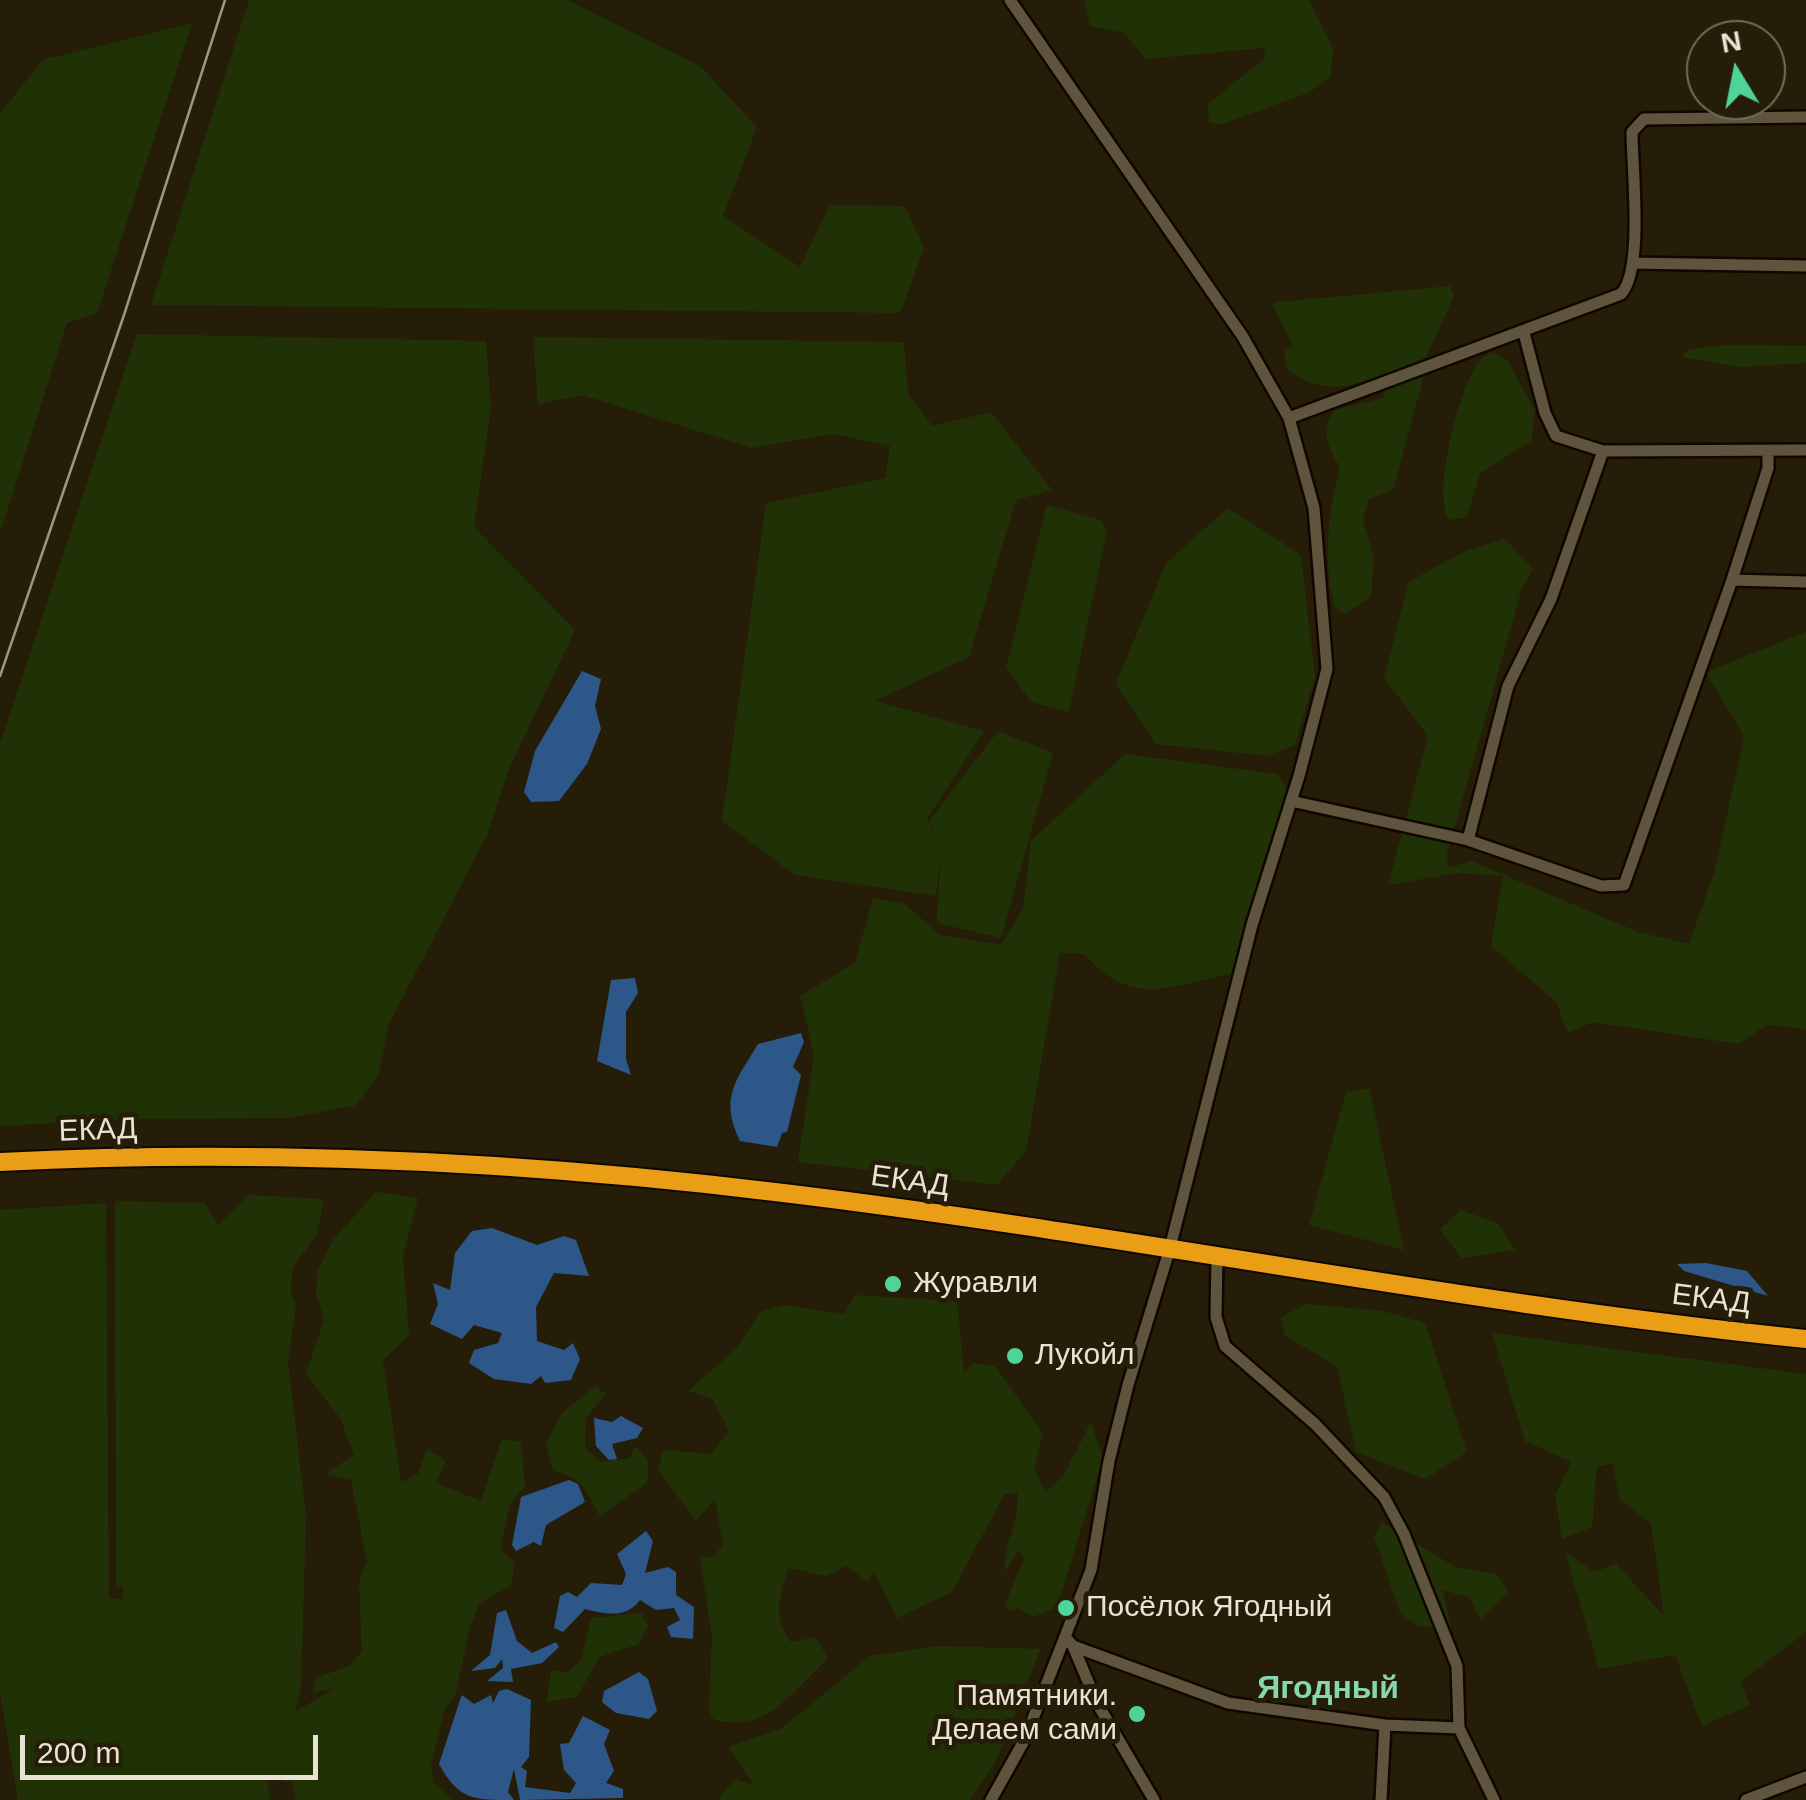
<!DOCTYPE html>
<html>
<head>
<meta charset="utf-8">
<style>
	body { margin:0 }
	#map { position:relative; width:1806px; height:1800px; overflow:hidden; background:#261d08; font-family:Helvetica,sans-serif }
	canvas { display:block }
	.north { position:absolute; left:1686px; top:20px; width:100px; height:100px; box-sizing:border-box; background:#261d08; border:2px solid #746c5a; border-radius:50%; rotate:350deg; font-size:28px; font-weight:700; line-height:40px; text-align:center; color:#e9e3d6 }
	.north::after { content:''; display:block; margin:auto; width:35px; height:45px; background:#4fd399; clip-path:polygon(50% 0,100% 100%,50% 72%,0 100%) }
	.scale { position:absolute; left:20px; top:1735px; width:298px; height:45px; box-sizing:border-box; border:5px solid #e9e3d6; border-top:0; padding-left:12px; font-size:30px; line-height:35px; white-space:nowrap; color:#e9e3d6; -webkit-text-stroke:8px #261d08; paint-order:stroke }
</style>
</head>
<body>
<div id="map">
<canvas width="1806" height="1800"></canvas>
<div class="north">N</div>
<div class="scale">200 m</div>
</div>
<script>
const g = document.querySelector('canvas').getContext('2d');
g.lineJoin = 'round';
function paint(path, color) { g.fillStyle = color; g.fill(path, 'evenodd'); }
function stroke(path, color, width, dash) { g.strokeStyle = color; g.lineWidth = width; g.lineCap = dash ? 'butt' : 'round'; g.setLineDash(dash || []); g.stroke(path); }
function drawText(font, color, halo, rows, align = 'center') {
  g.font = font + ' Helvetica,sans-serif'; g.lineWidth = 10; g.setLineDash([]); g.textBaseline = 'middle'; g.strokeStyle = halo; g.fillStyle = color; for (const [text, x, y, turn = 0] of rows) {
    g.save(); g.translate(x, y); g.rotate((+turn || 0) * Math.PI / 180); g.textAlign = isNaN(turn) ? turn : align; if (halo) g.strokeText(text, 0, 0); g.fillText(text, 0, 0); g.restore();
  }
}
const green = new Path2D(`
	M249 0H567L700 66 757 127 723 216 800 267 830 205 905 206 924 248 900 313 151 305Z
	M1084 0H1309L1333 48 1331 76 1310 92 1223 124 1209 123 1208 104 1264 59 1265 48 1146 59 1124 33 1090 26Z
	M192 23 97 313 67 323 0 533V114L42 60Z
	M1450 286 1454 296 1425 359C1375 376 1333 406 1287 369L1284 350 1293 346 1272 305 1279 302Z
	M137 334 486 341 491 408 474 527 575 630 508 771 488 833 389 1024 378 1076 356 1105 289 1118 128 1119 0 1126V743Z
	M533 337 904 342 908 393 932 426 991 412 1052 490 1016 500 969 657 875 701 984 731 927 819 938 845 929 821 998 731 1053 753 1001 938 937 923 940 862 936 896 795 875 722 821 766 503 885 478 890 446 833 434 752 448 582 395 538 404Z
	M1726 345 1806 346V363L1739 367 1682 357 1689 349Z
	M1493 352 1508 361 1535 411 1531 441 1480 473 1467 517 1450 520C1430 499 1460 383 1480 360 1483 356 1489 355 1493 352Z
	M1424 376 1393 490 1369 499 1363 520 1374 558 1371 597 1344 614 1334 606C1323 558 1328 515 1340 467 1327 446 1321 433 1334 410L1383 398 1386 386Z
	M1047 505 1101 520 1107 530 1069 712 1031 702 1006 667Z
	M1228 508 1301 555 1315 677 1295 745 1267 756 1156 744 1116 684 1166 563Z
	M1505 539 1533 569 1522 588 1446 858 1449 868 1471 861 1638 932 1689 944 1715 870 1744 737 1706 672 1806 632V1029L1767 1025 1738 1044 1593 1022 1568 1033 1556 1002 1491 946 1503 876 1458 873 1388 885 1428 736 1384 678 1409 582 1465 551Z
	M1125 754 1278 774 1287 789 1231 974C1166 987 1133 1008 1084 954L1060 953 1026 1151 997 1185 798 1162 814 1055 800 996 855 963 873 898 905 904 940 935 1001 945 1023 909 1031 841Z
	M1369 1088 1404 1250 1309 1225 1346 1092Z
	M376 1192 418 1198 403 1257 409 1335 383 1360 401 1482 418 1474 427 1449 446 1461 436 1483 481 1501 502 1439 521 1442 525 1486 510 1505 500 1549 515 1562 511 1585 480 1603 470 1626 456 1693 444 1711 431 1766 434 1783 454 1800H296L292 1781 284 1782 281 1775 267 1781 271 1800H18L0 1693V1210L106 1203 109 1598 123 1599V1587H116L115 1201 205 1203 218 1225 249 1195 324 1199 317 1234 292 1269 291 1294 296 1305 288 1362 306 1515 301 1688 295 1712 333 1689 313 1692 316 1678 349 1666 362 1651 359 1581 367 1562 351 1480 325 1474 354 1455 340 1418 306 1374 324 1319 316 1294 318 1270 333 1240Z
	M1460 1210 1498 1223 1515 1250 1461 1258 1440 1229Z
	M854 1295 957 1301 964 1372 973 1363 995 1366 1043 1433 1034 1470 1046 1492 1064 1475 1091 1422 1103 1458 1057 1607 1033 1617 1018 1608 1009 1611 1005 1604 1024 1558 1018 1550 1005 1572C1003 1543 1021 1521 1017 1492L1004 1495 952 1592 897 1618 874 1572 867 1581 846 1566 827 1576 788 1568C780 1596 772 1617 791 1642L816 1637 828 1659C791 1692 768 1733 714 1720L709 1711 712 1637 700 1557H713L723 1545 715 1499 696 1521 658 1470 663 1450 711 1454 729 1431 712 1398 688 1391 737 1348 760 1312 783 1305 845 1314Z
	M1307 1304 1383 1311 1425 1323 1467 1452 1425 1479 1356 1452 1337 1366 1285 1336 1281 1317Z
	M1492 1333 1806 1374V1632L1740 1682 1750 1705 1702 1726 1675 1655 1599 1669 1565 1552 1594 1572 1616 1564 1664 1616 1651 1524 1619 1498 1613 1463 1597 1467 1592 1527 1562 1539 1555 1496 1571 1462 1525 1441Z
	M595 1386 606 1394 586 1418 585 1448 601 1462 630 1458 635 1446 649 1463 647 1483 600 1516C586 1492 584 1477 553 1471L546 1443 561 1414Z
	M1382 1522 1455 1567 1497 1574 1508 1591 1480 1619 1469 1597 1442 1590 1452 1628 1418 1626 1400 1613 1374 1536Z
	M641 1613 648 1626 639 1644 599 1657 577 1697 547 1702 551 1670 567 1673 581 1660 591 1618Z
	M938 1646 1041 1649 995 1763 970 1800H718L735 1779 755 1786 728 1747 782 1728 870 1656Z`);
const water = new Path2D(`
	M582 671 601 679 595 706 601 729 587 764 559 801 531 802 524 792 535 751Z
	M635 978 638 993 626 1012V1059L631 1075 597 1061 611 980Z
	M801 1033 804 1042 793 1067 801 1075 787 1132 782 1133 777 1147 740 1141C719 1097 736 1081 758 1044Z
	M492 1228 537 1245 564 1236 576 1240 589 1276 554 1273 536 1307 537 1341 564 1350 573 1343 580 1359 571 1380 545 1383 541 1376 531 1384 494 1379 469 1363 474 1350 498 1343 502 1333 474 1325 462 1339 430 1324 438 1304 433 1283 450 1290 455 1253 472 1231Z
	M1706 1263 1747 1271 1768 1296 1684 1271 1677 1264Z
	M621 1416 643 1428 637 1438 612 1444 617 1459 609 1460 596 1446 594 1418 612 1422Z
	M569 1480 578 1484 585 1502 546 1525 541 1546 534 1542 516 1551 512 1545 521 1497Z
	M646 1531 653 1541 645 1573 668 1567 676 1572V1595L694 1607 693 1639 671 1637 667 1627 680 1620 674 1608 656 1610 640 1600C626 1619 606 1614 585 1609L563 1632 554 1628 560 1596 568 1592 577 1597 591 1583 622 1585 626 1574 617 1554Z
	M506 1610 517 1641 532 1653 556 1642 559 1647 542 1663 511 1669 513 1682 487 1681 503 1668 502 1659 495 1668 471 1671 490 1655 497 1613Z
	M639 1672 648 1679 657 1711 649 1719 616 1713 602 1702 604 1691Z
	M507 1689 531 1700 529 1757 521 1767 527 1771 525 1787 570 1793 576 1783 564 1770 560 1744 569 1743 583 1716 610 1730 604 1744 614 1771 606 1783 623 1789V1798L520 1800 514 1769 508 1792 514 1800C472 1800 459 1800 439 1764L460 1700 462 1695 474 1704 491 1695 493 1703 499 1691Z`);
const minor = new Path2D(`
	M1633 263 1806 266
	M1524 333 1545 413 1556 436 1603 451 1806 450
	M1289 418 1621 294C1644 270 1632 168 1632 132L1644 119 1806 117
	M1768 450V468L1732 580 1806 582
	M1291 801 1468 840 1601 886 1624 885 1732 580
	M1468 840 1508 686 1551 599 1603 451
	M1217 1256 1216 1317 1225 1346 1315 1424 1384 1497 1404 1534 1457 1666 1459 1728 1494 1800
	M1067 1639 1073 1646 1228 1703 1385 1725 1459 1728
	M1073 1646 1097 1703 1154 1800
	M991 1800 1025 1739 1091 1570 1109 1461 1128 1385 1170 1248 1252 925 1299 776 1327 669 1314 508 1289 418 1243 337 1010 0
	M1381 1800 1385 1725
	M1746 1800 1806 1777`);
const highway = new Path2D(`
	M0 1162C258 1149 518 1161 775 1192 1120 1233 1461 1304 1806 1339`);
const rail = new Path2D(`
	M0 676 124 315 225 0`);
const markers = [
	[893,1284,10,"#4fd399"],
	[1015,1356,10,"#4fd399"],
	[1066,1608,10,"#4fd399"],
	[1137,1714,10,"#4fd399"]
];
const streetNames = [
	["ЕКАД",98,1131,-2],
	["ЕКАД",910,1182,8],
	["ЕКАД",1711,1300,7]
];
const poiNames = [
	["Журавли",913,1284],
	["Лукойл",1035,1356],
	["Посёлок Ягодный",1086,1608],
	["Памятники.",1117,1697,"right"],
	["Делаем сами",1117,1731,"right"]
];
const neighbourhoodNames = [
	["Ягодный",1328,1689]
];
paint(green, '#213106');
paint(water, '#2d5788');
stroke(minor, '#0f0700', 16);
stroke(highway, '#0f0700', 22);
stroke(minor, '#5f553e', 11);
stroke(highway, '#e99e15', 18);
stroke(rail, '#9d9686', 2.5);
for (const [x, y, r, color] of markers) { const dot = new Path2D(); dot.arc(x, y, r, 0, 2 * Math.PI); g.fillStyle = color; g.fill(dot); stroke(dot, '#261d08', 4); }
drawText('30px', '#e9e3d6', '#261d08', streetNames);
drawText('30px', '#e9e3d6', '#261d08', poiNames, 'left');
drawText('bold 32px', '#86d7ae', '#261d08', neighbourhoodNames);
</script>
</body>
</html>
